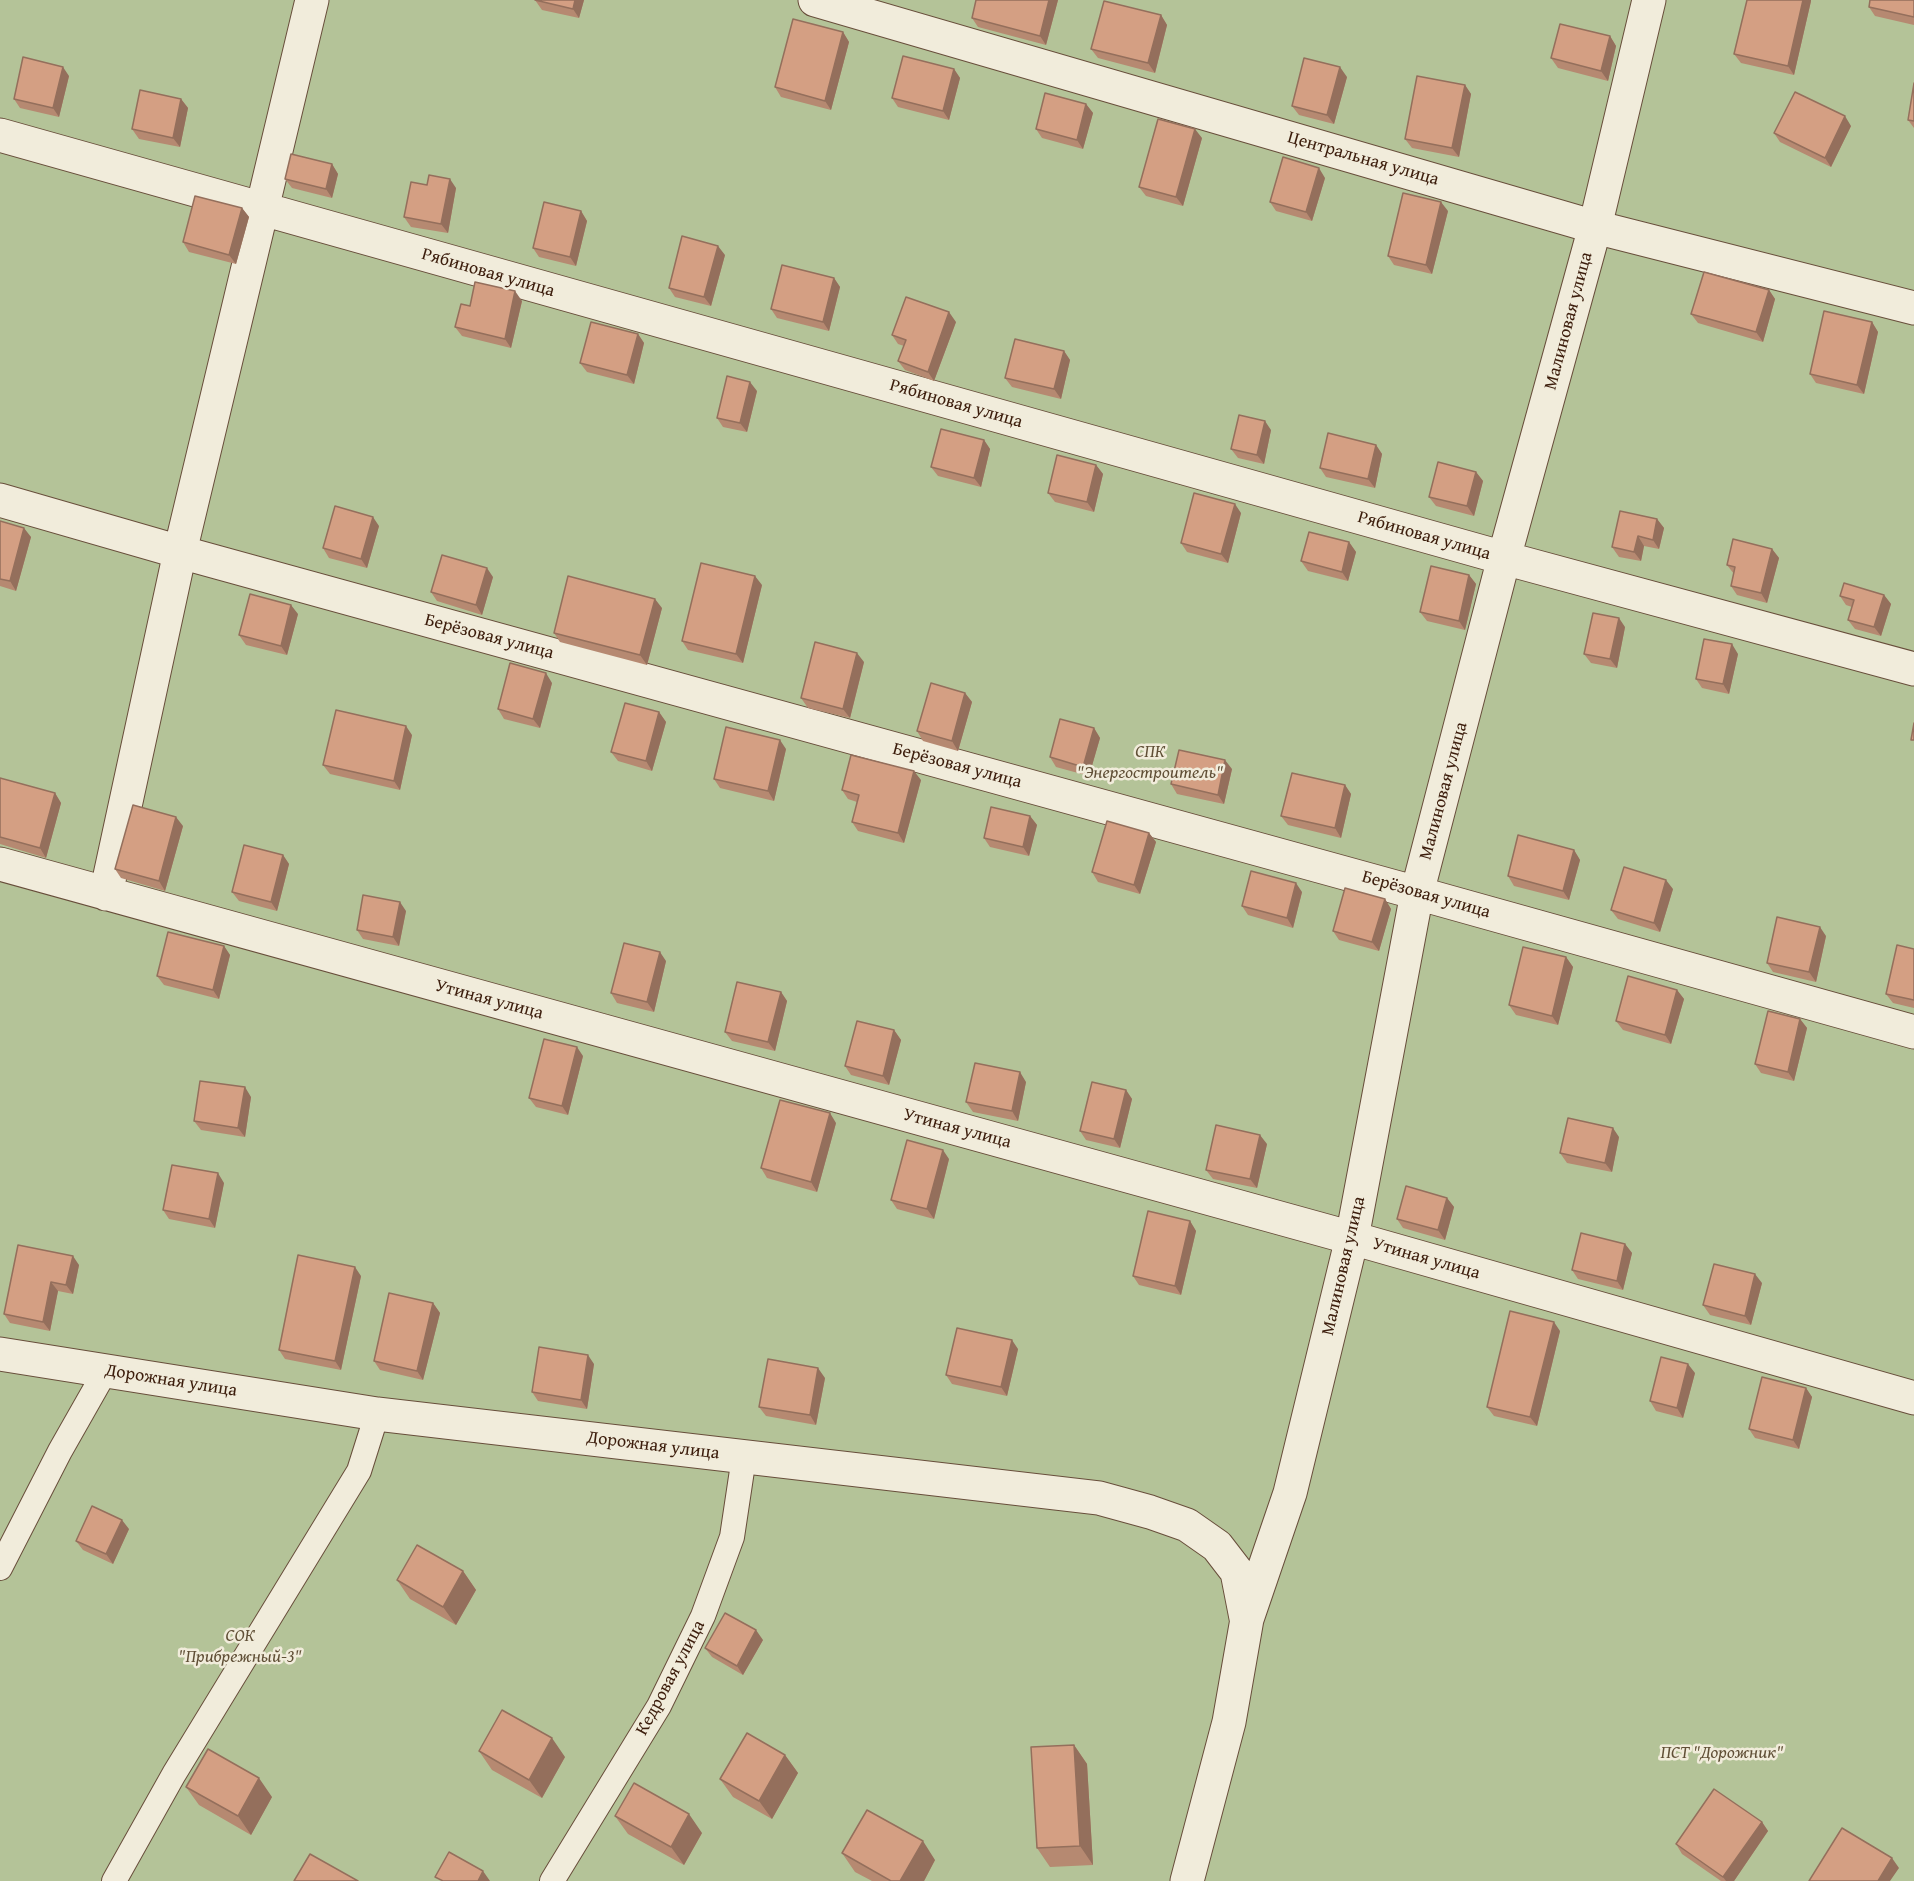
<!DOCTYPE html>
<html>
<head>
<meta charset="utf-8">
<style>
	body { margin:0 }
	canvas { display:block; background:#eae1c7 }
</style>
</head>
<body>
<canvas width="1914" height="1881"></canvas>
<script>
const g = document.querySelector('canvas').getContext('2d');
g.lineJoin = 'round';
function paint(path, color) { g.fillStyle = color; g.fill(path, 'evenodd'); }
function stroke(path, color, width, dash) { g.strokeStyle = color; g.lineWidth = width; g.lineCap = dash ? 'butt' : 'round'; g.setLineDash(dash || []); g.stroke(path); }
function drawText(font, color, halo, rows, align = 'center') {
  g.font = font + ' "Gentium Book Plus",serif'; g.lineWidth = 5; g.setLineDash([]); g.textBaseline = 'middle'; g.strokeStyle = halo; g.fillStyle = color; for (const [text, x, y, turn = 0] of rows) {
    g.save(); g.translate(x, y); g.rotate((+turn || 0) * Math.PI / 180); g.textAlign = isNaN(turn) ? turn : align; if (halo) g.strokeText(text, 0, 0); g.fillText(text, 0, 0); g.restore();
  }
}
const green = new Path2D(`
	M0 0H1914V1881H0Z`);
const lane = new Path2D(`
	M0 1568 60 1451 106 1370
	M114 1881 174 1774 359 1471 377 1414
	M552 1881 659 1706 703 1616 732 1537 744 1457`);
const street = new Path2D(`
	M815 0 1595 227 1914 308
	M0 135 1504 558 1914 669
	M0 500 180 552 1417 893 1914 1032
	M0 864 1352 1238 1914 1398
	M106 894 180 552 312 0
	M0 1354 377 1414 1099 1498 1150 1512 1187 1525 1217 1546 1237 1572 1246 1618
	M1187 1881 1229 1722 1247 1619 1290 1493 1352 1238 1417 893 1504 558 1595 227 1649 0`);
const wall = new Path2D(`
	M535 0H584L579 18 542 10Z
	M976 0H1058L1046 45 978 27 972 18Z
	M1914 0V25L1875 16 1869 7Z
	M1811 1 1794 75 1741 63 1734 54Z
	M1161 15 1167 25 1155 73 1098 58 1091 49Z
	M843 32 849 42 831 110 781 97 775 87Z
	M1610 36 1616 46 1608 81 1558 68 1551 58Z
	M954 69 960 78 949 120 898 107 892 98Z
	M69 76 59 117 20 108 14 99Z
	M1347 77 1334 124 1299 115 1292 106Z
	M1914 83V128L1908 120Z
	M1465 85 1471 94 1459 157 1412 148 1405 139Z
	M181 99 188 108 180 147 139 139 132 129Z
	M1086 104 1093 113 1083 149 1042 138 1036 129Z
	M1851 126 1831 167 1780 142 1774 133Z
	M1202 138 1183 206 1146 196 1139 187Z
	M332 164 338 174 332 198 292 188 285 179Z
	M1325 178 1312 221 1276 211 1270 202Z
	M427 185 456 188 448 233 411 227 404 217Z
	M242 208 249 217 236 264 189 252 183 242Z
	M581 211 587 221 576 266 539 257 533 248Z
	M1448 211 1432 274 1394 265 1388 256Z
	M725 255 711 306 675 297 669 288Z
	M834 278 840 287 829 331 777 318 771 309Z
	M1769 290 1775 299 1763 342 1698 323 1691 314Z
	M522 301 511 348 462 336 455 327 470 306Z
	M956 322 934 381 905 370 898 361 904 346 898 344 892 335Z
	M1872 322 1878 332 1864 394 1816 383 1810 374Z
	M638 334 644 343 634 384 587 372 580 363Z
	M1064 351 1070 360 1061 399 1012 387 1005 378Z
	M757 391 747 432 723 427 717 418Z
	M1271 430 1264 464 1238 458 1231 449Z
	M984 440 990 449 981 487 938 476 931 467Z
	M1376 445 1382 454 1375 488 1326 477 1320 468Z
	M1096 465 1103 474 1094 512 1055 502 1048 493Z
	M1476 472 1483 481 1474 516 1436 506 1429 497Z
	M1241 513 1228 563 1187 552 1181 543Z
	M1657 519 1664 528 1659 549 1644 546 1641 561 1619 557 1612 547Z
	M0 521 31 537 16 591 0 586Z
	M379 526 367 568 329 558 323 548Z
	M1349 542 1356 552 1348 581 1308 571 1301 561Z
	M1772 549 1779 558 1767 603 1737 595 1731 586 1734 574 1727 565Z
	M1469 575 1476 584 1465 630 1427 621 1420 612Z
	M493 577 482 615 437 601 431 592Z
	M762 585 743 663 688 650 682 641Z
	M1884 595 1891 604 1881 636 1855 629 1848 620 1852 607 1846 605 1840 596Z
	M662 608 647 665 560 642 554 633Z
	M298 614 287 655 246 645 239 635Z
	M1625 627 1617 668 1591 663 1584 654Z
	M1738 654 1729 694 1702 688 1696 679Z
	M864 662 850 718 808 708 801 698Z
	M552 683 540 728 504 719 498 709Z
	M965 693 972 702 958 751 923 741 917 731Z
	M659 712 666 722 652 771 618 761 611 752Z
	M1094 728 1100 738 1089 776 1056 767 1050 757Z
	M412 735 400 790 330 774 323 765Z
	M786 749 774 801 720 788 714 779Z
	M1232 769 1224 804 1177 794 1171 784Z
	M0 778 55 793 61 803 46 858 0 844Z
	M921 780 904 843 858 831 852 822 857 802 848 799 842 790Z
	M1345 785 1351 794 1341 838 1288 825 1281 816Z
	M1030 816 1037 825 1029 856 990 847 984 838Z
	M183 826 165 891 121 878 115 869Z
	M1149 833 1156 842 1140 894 1098 882 1092 872Z
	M1574 850 1580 860 1569 900 1514 886 1508 876Z
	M283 855 289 864 277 911 239 901 232 892Z
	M1673 889 1660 932 1618 919 1611 910Z
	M1302 892 1293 928 1248 915 1242 906Z
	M1385 899 1391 909 1379 951 1339 940 1333 931Z
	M406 911 399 946 363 939 357 930Z
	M1826 936 1816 982 1773 972 1767 963Z
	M224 946 230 955 219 999 164 985 157 976Z
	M1914 949V1008L1893 1003 1886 994Z
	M1566 957 1573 967 1558 1025 1516 1015 1509 1005Z
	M666 961 654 1012 617 1003 611 993Z
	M1677 990 1684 999 1671 1044 1623 1030 1616 1021Z
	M781 992 787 1001 775 1051 732 1041 725 1032Z
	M1800 1019 1807 1028 1794 1081 1761 1073 1755 1064Z
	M894 1030 901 1040 889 1085 851 1075 845 1066Z
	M583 1056 568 1115 536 1107 529 1098Z
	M1026 1082 1018 1121 973 1112 966 1102Z
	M1126 1090 1132 1099 1120 1148 1086 1140 1080 1131Z
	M251 1097 245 1137 201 1130 194 1121Z
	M836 1123 817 1192 767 1178 761 1168Z
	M1619 1137 1612 1172 1567 1163 1560 1153Z
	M1267 1144 1257 1188 1213 1179 1206 1170Z
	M949 1159 934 1219 897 1209 891 1200Z
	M224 1183 215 1228 169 1219 163 1210Z
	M1447 1198 1454 1207 1445 1240 1403 1228 1397 1219Z
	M1190 1221 1196 1231 1181 1295 1139 1285 1133 1276Z
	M1625 1244 1632 1253 1623 1290 1578 1279 1572 1270Z
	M18 1245 79 1265 73 1294 58 1291 50 1331 10 1323 4 1314Z
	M361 1276 341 1370 285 1359 279 1350Z
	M1762 1283 1751 1325 1710 1315 1703 1305Z
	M433 1303 440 1313 423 1380 380 1370 374 1361Z
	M1560 1331 1537 1426 1494 1416 1487 1407Z
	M1018 1349 1007 1396 952 1384 946 1375Z
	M594 1364 587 1409 538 1401 532 1392Z
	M1695 1373 1683 1418 1656 1411 1650 1401Z
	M825 1378 816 1425 766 1416 759 1407Z
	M1806 1388 1812 1397 1799 1449 1755 1438 1749 1429Z
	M129 1529 113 1564 83 1550 76 1541Z
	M463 1571 476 1590 456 1625 410 1599 397 1580Z
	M763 1640 743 1675 712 1657 705 1648Z
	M1074 1745 1087 1764 1093 1865 1050 1867 1037 1848Z
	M479 1751 565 1757 542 1798 492 1770Z
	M785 1755 798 1773 772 1819 733 1797 720 1779Z
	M186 1787 272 1797 251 1835 199 1805Z
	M615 1816 702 1833 684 1865 628 1834Z
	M1762 1822 1768 1831 1734 1881H1721L1682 1854 1676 1844Z
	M842 1853 935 1860 924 1881H872L855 1872Z`);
const shadedWall = new Path2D(`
	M575 0H584L579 18 573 9Z
	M1049 0H1058L1046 45 1040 36Z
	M1803 0H1811V1L1794 75 1788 66Z
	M1161 15 1167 25 1155 73 1148 63Z
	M843 32 849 42 831 110 825 101Z
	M1610 36 1616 46 1608 81 1601 71Z
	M63 67 69 76 59 117 53 108Z
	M1340 67 1347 77 1334 124 1327 115Z
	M954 69 960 78 949 120 943 111Z
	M1465 85 1471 94 1459 157 1452 148Z
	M181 99 188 108 180 147 173 138Z
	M1086 104 1093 113 1083 149 1077 140Z
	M1845 116 1851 126 1831 167 1825 158Z
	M1195 129 1202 138 1183 206 1176 197Z
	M332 164 338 174 332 198 326 189Z
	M1319 168 1325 178 1312 221 1306 212Z
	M450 179 456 188 448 233 441 224Z
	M1441 202 1448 211 1432 274 1426 265Z
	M242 208 249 217 236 264 229 255Z
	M581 211 587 221 576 266 570 257Z
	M718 246 725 255 711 306 704 297Z
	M834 278 840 287 829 331 823 322Z
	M1769 290 1775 299 1763 342 1756 332Z
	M515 291 522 301 511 348 505 339Z
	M949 312 956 322 934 381 928 372Z
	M1872 322 1878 332 1864 394 1857 385Z
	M638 334 644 343 634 384 627 375Z
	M1064 351 1070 360 1061 399 1054 389Z
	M750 382 757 391 747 432 740 423Z
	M1265 421 1271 430 1264 464 1257 455Z
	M984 440 990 449 981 487 974 478Z
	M1376 445 1382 454 1375 488 1368 479Z
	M1096 465 1103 474 1094 512 1087 502Z
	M1476 472 1483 481 1474 516 1467 506Z
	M1235 504 1241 513 1228 563 1221 554Z
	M373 517 379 526 367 568 361 559Z
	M1657 519 1664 528 1659 549 1653 540Z
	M24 528 31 537 16 591 10 581Z
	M1638 536 1644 546 1641 561 1634 552Z
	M1349 542 1356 552 1348 581 1342 572Z
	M1772 549 1779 558 1767 603 1761 593Z
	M487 568 493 577 482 615 476 605Z
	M1469 575 1476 584 1465 630 1459 621Z
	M755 576 762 585 743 663 736 654Z
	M1884 595 1891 604 1881 636 1874 627Z
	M655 599 662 608 647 665 640 655Z
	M291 605 298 614 287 655 281 646Z
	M1619 618 1625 627 1617 668 1610 659Z
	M1732 644 1738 654 1729 694 1723 684Z
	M857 653 864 662 850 718 843 709Z
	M546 673 552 683 540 728 533 719Z
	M965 693 972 702 958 751 952 741Z
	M659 712 666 722 652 771 646 761Z
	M406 726 412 735 400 790 394 781Z
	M1094 728 1100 738 1089 776 1083 767Z
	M780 740 786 749 774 801 768 791Z
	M1225 760 1232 769 1224 804 1218 795Z
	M914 771 921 780 904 843 898 833Z
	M1345 785 1351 794 1341 838 1335 828Z
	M55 793 61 803 46 858 40 848Z
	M1030 816 1037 825 1029 856 1023 847Z
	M176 817 183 826 165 891 159 881Z
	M1149 833 1156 842 1140 894 1134 885Z
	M1574 850 1580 860 1569 900 1563 891Z
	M283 855 289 864 277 911 271 902Z
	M1666 880 1673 889 1660 932 1654 923Z
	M1296 883 1302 892 1293 928 1287 918Z
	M1385 899 1391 909 1379 951 1372 942Z
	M400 902 406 911 399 946 393 937Z
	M1820 927 1826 936 1816 982 1809 972Z
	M224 946 230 955 219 999 213 990Z
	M660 952 666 961 654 1012 647 1002Z
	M1566 957 1573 967 1558 1025 1552 1016Z
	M1677 990 1684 999 1671 1044 1665 1035Z
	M781 992 787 1001 775 1051 768 1042Z
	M1800 1019 1807 1028 1794 1081 1788 1072Z
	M894 1030 901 1040 889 1085 883 1076Z
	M577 1047 583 1056 568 1115 562 1106Z
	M1020 1072 1026 1082 1018 1121 1012 1111Z
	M245 1087 251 1097 245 1137 238 1128Z
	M1126 1090 1132 1099 1120 1148 1114 1139Z
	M830 1113 836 1123 817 1192 811 1182Z
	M1613 1128 1619 1137 1612 1172 1605 1163Z
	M1260 1135 1267 1144 1257 1188 1250 1179Z
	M943 1150 949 1159 934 1219 927 1209Z
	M218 1173 224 1183 215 1228 209 1219Z
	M1447 1198 1454 1207 1445 1240 1438 1230Z
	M1190 1221 1196 1231 1181 1295 1175 1286Z
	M1625 1244 1632 1253 1623 1290 1617 1281Z
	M73 1256 79 1265 73 1294 66 1285Z
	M355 1267 361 1276 341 1370 335 1361Z
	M1755 1274 1762 1283 1751 1325 1745 1316Z
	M51 1282 58 1291 50 1331 43 1322Z
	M433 1303 440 1313 423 1380 417 1371Z
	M1554 1322 1560 1331 1537 1426 1530 1417Z
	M1012 1340 1018 1349 1007 1396 1001 1387Z
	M588 1355 594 1364 587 1409 581 1400Z
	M1688 1364 1695 1373 1683 1418 1677 1408Z
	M818 1368 825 1378 816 1425 810 1415Z
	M1806 1388 1812 1397 1799 1449 1793 1440Z
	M122 1520 129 1529 113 1564 106 1554Z
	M463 1571 476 1590 456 1625 443 1607Z
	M756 1630 763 1640 743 1675 737 1666Z
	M552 1738 565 1757 542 1798 529 1780Z
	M1074 1745 1087 1764 1093 1865 1080 1846Z
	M785 1755 798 1773 772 1819 759 1801Z
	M259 1778 272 1797 251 1835 238 1816Z
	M689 1814 702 1833 684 1865 671 1847Z
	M1762 1822 1768 1831 1734 1881H1726L1723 1877Z
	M923 1841 935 1860 924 1881H900Z
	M1892 1858 1899 1868 1890 1881H1878Z
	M483 1871 490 1881H478Z`);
const building = new Path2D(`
	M535 0H575L573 9Z
	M976 0H1049L1040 36 972 18Z
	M1747 0H1803L1788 66 1734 54Z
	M1870 0H1914V17L1869 7Z
	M1104 1 1161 15 1148 63 1091 49Z
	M793 19 843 32 825 101 775 87Z
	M1560 24 1610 36 1601 71 1551 58Z
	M903 56 954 69 943 111 892 98Z
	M23 57 63 67 53 108 14 99Z
	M1304 58 1340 67 1327 115 1292 106Z
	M1417 76 1465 85 1452 148 1405 139Z
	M1914 83V121L1908 120Z
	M140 90 181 99 173 138 132 129Z
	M1795 92 1845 116 1825 158 1774 133Z
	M1045 93 1086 104 1077 140 1036 129Z
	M1158 119 1195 129 1176 197 1139 187Z
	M291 154 332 164 326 189 285 179Z
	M1283 157 1319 168 1306 212 1270 202Z
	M429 175 450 179 441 224 404 217 411 182 427 185Z
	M1403 193 1441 202 1426 265 1388 256Z
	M195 196 242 208 229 255 183 242Z
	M544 202 581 211 570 257 533 248Z
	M682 236 718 246 704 297 669 288Z
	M782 265 834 278 823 322 771 309Z
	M1704 272 1769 290 1756 332 1691 314Z
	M475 282 515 291 505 339 455 327 461 304 470 306Z
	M906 297 949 312 928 372 898 361 906 340 892 335Z
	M1824 311 1872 322 1857 385 1810 374Z
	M591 322 638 334 627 375 580 363Z
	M1015 339 1064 351 1054 389 1005 378Z
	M727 376 750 382 740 423 717 418Z
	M1239 415 1265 421 1257 455 1231 449Z
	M941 429 984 440 974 478 931 467Z
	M1328 433 1376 445 1368 479 1320 468Z
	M1057 455 1096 465 1087 502 1048 493Z
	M1438 462 1476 472 1467 506 1429 497Z
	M1194 493 1235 504 1221 554 1181 543Z
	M335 506 373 517 361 559 323 548Z
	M1620 511 1657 519 1653 540 1638 536 1634 552 1612 547Z
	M0 521 24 528 10 581 0 579Z
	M1309 532 1349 542 1342 572 1301 561Z
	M1733 539 1772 549 1761 593 1731 586 1735 567 1727 565Z
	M442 555 487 568 476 605 431 592Z
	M701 563 755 576 736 654 682 641Z
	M1431 566 1469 575 1459 621 1420 612Z
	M568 576 655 599 640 655 554 633Z
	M1844 583 1884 595 1874 627 1848 620 1854 600 1840 596Z
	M250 594 291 605 281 646 239 635Z
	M1593 613 1619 618 1610 659 1584 654Z
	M1704 639 1732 644 1723 684 1696 679Z
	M815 642 857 653 843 709 801 698Z
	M510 663 546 673 533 719 498 709Z
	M931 683 965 693 952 741 917 731Z
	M625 703 659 712 646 761 611 752Z
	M336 710 406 726 394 781 323 765Z
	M1060 719 1094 728 1083 767 1050 757Z
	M1914 723V740H1911Z
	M726 727 780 740 768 791 714 779Z
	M1179 750 1225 760 1218 795 1171 784Z
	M851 755 914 771 898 833 852 822 859 795 842 790Z
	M1292 773 1345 785 1335 828 1281 816Z
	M0 778 55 793 40 848 0 837Z
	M133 805 176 817 159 881 115 869Z
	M991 807 1030 816 1023 847 984 838Z
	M1107 821 1149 833 1134 885 1092 872Z
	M1518 835 1574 850 1563 891 1508 876Z
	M244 845 283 855 271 902 232 892Z
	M1624 867 1666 880 1654 923 1611 910Z
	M1251 871 1296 883 1287 918 1242 906Z
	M1345 888 1385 899 1372 942 1333 931Z
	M363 895 400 902 393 937 357 930Z
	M1777 917 1820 927 1809 972 1767 963Z
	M168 932 224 946 213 990 157 976Z
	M624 943 660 952 647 1002 611 993Z
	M1897 945 1914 949V1000L1886 994Z
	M1523 947 1566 957 1552 1016 1509 1005Z
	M1628 976 1677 990 1665 1035 1616 1021Z
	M737 982 781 992 768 1042 725 1032Z
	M1768 1011 1800 1019 1788 1072 1755 1064Z
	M857 1021 894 1030 883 1076 845 1066Z
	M544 1039 577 1047 562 1106 529 1098Z
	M975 1063 1020 1072 1012 1111 966 1102Z
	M200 1081 245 1087 238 1128 194 1121Z
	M1092 1082 1126 1090 1114 1139 1080 1131Z
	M780 1100 830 1113 811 1182 761 1168Z
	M1568 1118 1613 1128 1605 1163 1560 1153Z
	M1216 1125 1260 1135 1250 1179 1206 1170Z
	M907 1140 943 1150 927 1209 891 1200Z
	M172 1165 218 1173 209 1219 163 1210Z
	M1406 1186 1447 1198 1438 1230 1397 1219Z
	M1148 1211 1190 1221 1175 1286 1133 1276Z
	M1581 1233 1625 1244 1617 1281 1572 1270Z
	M18 1245 73 1256 66 1285 51 1282 43 1322 4 1314Z
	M298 1255 355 1267 335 1361 279 1350Z
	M1714 1264 1755 1274 1745 1316 1703 1305Z
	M389 1293 433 1303 417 1371 374 1361Z
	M1510 1311 1554 1322 1530 1417 1487 1407Z
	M957 1328 1012 1340 1001 1387 946 1375Z
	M539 1347 588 1355 581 1400 532 1392Z
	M1661 1357 1688 1364 1677 1408 1650 1401Z
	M768 1359 818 1368 810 1415 759 1407Z
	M1762 1377 1806 1388 1793 1440 1749 1429Z
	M92 1506 122 1520 106 1554 76 1541Z
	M417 1545 463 1571 443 1607 397 1580Z
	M725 1613 756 1630 737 1666 705 1648Z
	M502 1710 552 1738 529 1780 479 1751Z
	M747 1733 785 1755 759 1801 720 1779Z
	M1074 1745 1080 1846 1037 1848 1031 1747Z
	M208 1749 259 1778 238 1816 186 1787Z
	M634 1783 689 1814 671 1847 615 1816Z
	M1714 1789 1762 1822 1723 1877 1676 1844Z
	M867 1810 923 1841 900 1881H891L842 1853Z
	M1842 1828 1892 1858 1878 1881H1809Z
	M449 1852 483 1871 478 1881H443L435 1877Z
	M310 1854 358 1881H294Z`);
const streetNames = [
	["Центральная улица",1363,159,16],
	["Рябиновая улица",488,273,16],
	["Малиновая улица",1569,321,-75],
	["Рябиновая улица",956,404,16],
	["Рябиновая улица",1424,536,16],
	["Берёзовая улица",489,637,15],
	["Берёзовая улица",957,766,15],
	["Малиновая улица",1444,791,-75],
	["Берёзовая улица",1426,895,16],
	["Утиная улица",489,1000,15],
	["Утиная улица",957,1129,15],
	["Утиная улица",1426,1259,16],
	["Малиновая улица",1344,1266,-77],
	["Дорожная улица",171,1381,9],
	["Дорожная улица",653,1446,7],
	["Кедровая улица",671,1678,-62]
];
const parkNames = [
	["СПК",1150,752],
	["\"Энергостроитель\"",1150,773],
	["СОК",240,1636],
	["\"Прибрежный-3\"",240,1657],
	["ПСТ \"Дорожник\"",1722,1753]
];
paint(green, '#b4c398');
stroke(lane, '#684e3b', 26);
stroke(street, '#684e3b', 35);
stroke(lane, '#f1ecdb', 24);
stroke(street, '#f1ecdb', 33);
paint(wall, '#b68971');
paint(shadedWall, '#946f5c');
paint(building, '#d49f83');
stroke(building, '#946f5c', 1.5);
drawText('18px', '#3c1d0c', '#f1ecdb', streetNames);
drawText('italic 18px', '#604f36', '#f1ecdb', parkNames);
</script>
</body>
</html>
